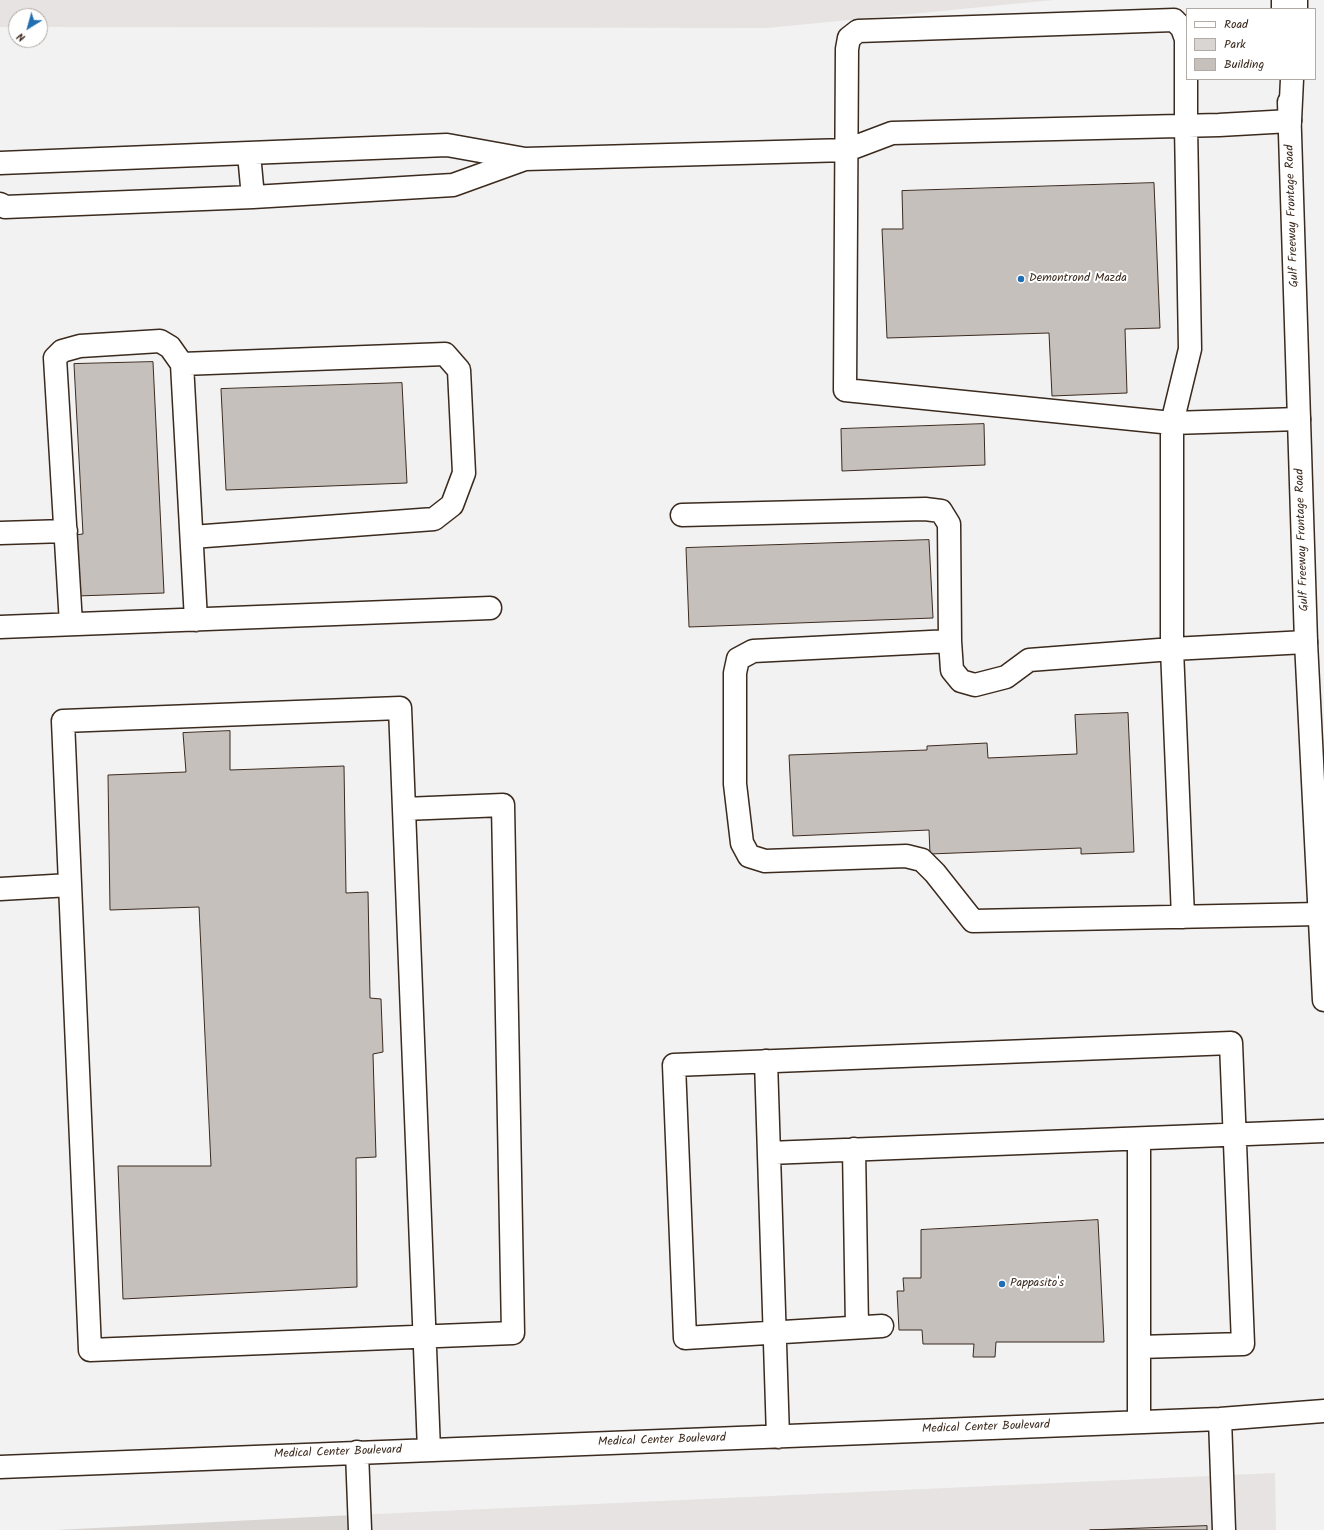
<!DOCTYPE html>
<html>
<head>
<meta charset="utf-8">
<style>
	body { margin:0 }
	#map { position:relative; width:1324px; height:1530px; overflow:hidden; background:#f3f2f2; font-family:Kalam,sans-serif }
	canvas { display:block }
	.legend { position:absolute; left:1186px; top:8px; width:130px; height:72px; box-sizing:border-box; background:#fff; border:1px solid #b1aaa5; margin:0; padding:5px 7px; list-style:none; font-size:12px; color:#3b2a1e }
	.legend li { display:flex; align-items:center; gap:8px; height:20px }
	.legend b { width:20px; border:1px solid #b1aaa5 }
	.north { position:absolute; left:8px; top:8px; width:40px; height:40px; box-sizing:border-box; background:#fff; border:1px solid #b1aaa5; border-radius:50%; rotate:217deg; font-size:11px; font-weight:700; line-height:16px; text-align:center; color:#3b2a1e }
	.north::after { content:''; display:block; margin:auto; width:14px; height:18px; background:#1f6fb2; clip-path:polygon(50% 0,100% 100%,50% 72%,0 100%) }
</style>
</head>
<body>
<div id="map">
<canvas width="1324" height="1530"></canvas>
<ul class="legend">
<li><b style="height:5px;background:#fff"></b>Road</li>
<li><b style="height:11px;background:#d8d5d2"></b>Park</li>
<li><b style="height:11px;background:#c6c0bd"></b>Building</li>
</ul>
<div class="north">N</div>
</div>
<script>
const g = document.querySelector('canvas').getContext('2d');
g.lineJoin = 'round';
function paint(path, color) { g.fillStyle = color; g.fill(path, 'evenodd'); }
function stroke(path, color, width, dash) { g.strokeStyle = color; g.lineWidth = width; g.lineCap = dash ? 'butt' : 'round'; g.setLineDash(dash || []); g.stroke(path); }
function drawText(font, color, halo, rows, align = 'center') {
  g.font = font + ' Kalam,sans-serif'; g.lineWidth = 4; g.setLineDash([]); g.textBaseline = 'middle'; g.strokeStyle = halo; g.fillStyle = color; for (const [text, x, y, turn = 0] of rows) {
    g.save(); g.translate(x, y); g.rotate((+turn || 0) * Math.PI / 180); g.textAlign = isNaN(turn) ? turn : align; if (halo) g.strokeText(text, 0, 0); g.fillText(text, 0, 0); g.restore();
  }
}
const built = new Path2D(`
	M0 0H1054L767 28 40 27V16H16V27H0Z
	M1275 1473 1276 1530H353V1515Z`);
const green = new Path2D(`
	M353 1515V1530H56Z`);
const building = new Path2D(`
	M1154 183 1160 328 1125 329 1127 393 1052 396 1049 333 887 338 882 229H903L902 191Z
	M153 362 164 593 77 596 74 535 83 534 74 364Z
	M402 383 407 483 226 490 221 389Z
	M984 424 985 465 842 471 841 429Z
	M929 540 933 618 689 627 686 548Z
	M1128 713 1134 852 1081 854V848L930 854 929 830 793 836 789 755 927 750V746L987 743 988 758 1077 754 1075 715Z
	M230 731V770L344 766 346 893 368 892 370 998 381 999 383 1052 373 1054 376 1157 356 1158 357 1287 123 1299 118 1166H211L199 907 110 910 108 775 186 772 183 733Z
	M1098 1220 1104 1342H996L995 1357H973L974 1344H923L922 1330H899L897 1291H904L903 1278H921V1230Z
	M1207 1526V1530H1090Z`);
const minor = new Path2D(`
	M249 154 253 197
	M0 163 447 145 525 159 847 150 892 133 1219 125 1290 121
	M0 204 5 207 253 197 453 185 525 159
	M182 364 445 354 459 370 464 473 452 505 434 519 192 537
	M682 515 925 509 941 511 949 524 950 641
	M0 533 66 531
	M71 624 55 358 62 351 80 346 160 341 170 347 182 364 196 620
	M0 627 490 608
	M1306 642 1172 649 1029 660 1006 677 975 685 961 681 952 670 950 641 753 651 738 659 735 673V784L742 843 749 856 765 861 906 856 922 860 935 873 973 921 1319 914
	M404 809 503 805 513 1333 90 1350 63 721 400 708C410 955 419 1202 429 1450
	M0 889 70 885
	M1183 917 1172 649V423L1190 349 1186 126V39L1182 28 1174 20 858 31 849 38 847 49 845 390 1172 423 1299 419
	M766 1061 778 1437
	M1139 1139V1422
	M854 1149 857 1327
	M769 1153 1324 1131
	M882 1326 685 1338 674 1065 1231 1043 1243 1344 1139 1347
	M1220 1419 1224 1530
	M357 1452 360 1530
	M0 1467 1220 1419 1324 1411`);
const major = new Path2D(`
	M1283 0V9
	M1289 102 1306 642 1324 1000`);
const highway = new Path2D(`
	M1296 9V0
	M1290 121 1292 79`);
const markers = [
	[1021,279,4,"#1f6fb2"],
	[1002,1284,4,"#1f6fb2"]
];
const streetNames = [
	["Gulf Freeway Frontage Road",1293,216,-92],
	["Gulf Freeway Frontage Road",1303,540,-92],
	["Medical Center Boulevard",986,1428,-2],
	["Medical Center Boulevard",662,1441,-2],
	["Medical Center Boulevard",338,1453,-2]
];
const poiNames = [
	["Demontrond Mazda",1029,279],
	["Pappasito's",1010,1284]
];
paint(built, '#e6e3e2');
paint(green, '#d8d5d2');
paint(building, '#c6c0bd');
stroke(building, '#3b2a1e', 1);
stroke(minor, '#3b2a1e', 25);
stroke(major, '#3b2a1e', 25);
stroke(highway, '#3b2a1e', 25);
stroke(minor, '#fff', 22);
stroke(major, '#fff', 22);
stroke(highway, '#fff', 22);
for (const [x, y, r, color] of markers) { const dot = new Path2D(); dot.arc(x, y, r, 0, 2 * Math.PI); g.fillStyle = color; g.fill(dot); stroke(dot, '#fff', 1.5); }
drawText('12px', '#3b2a1e', '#fff', streetNames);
drawText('12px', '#3b2a1e', '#fff', poiNames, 'left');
</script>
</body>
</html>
